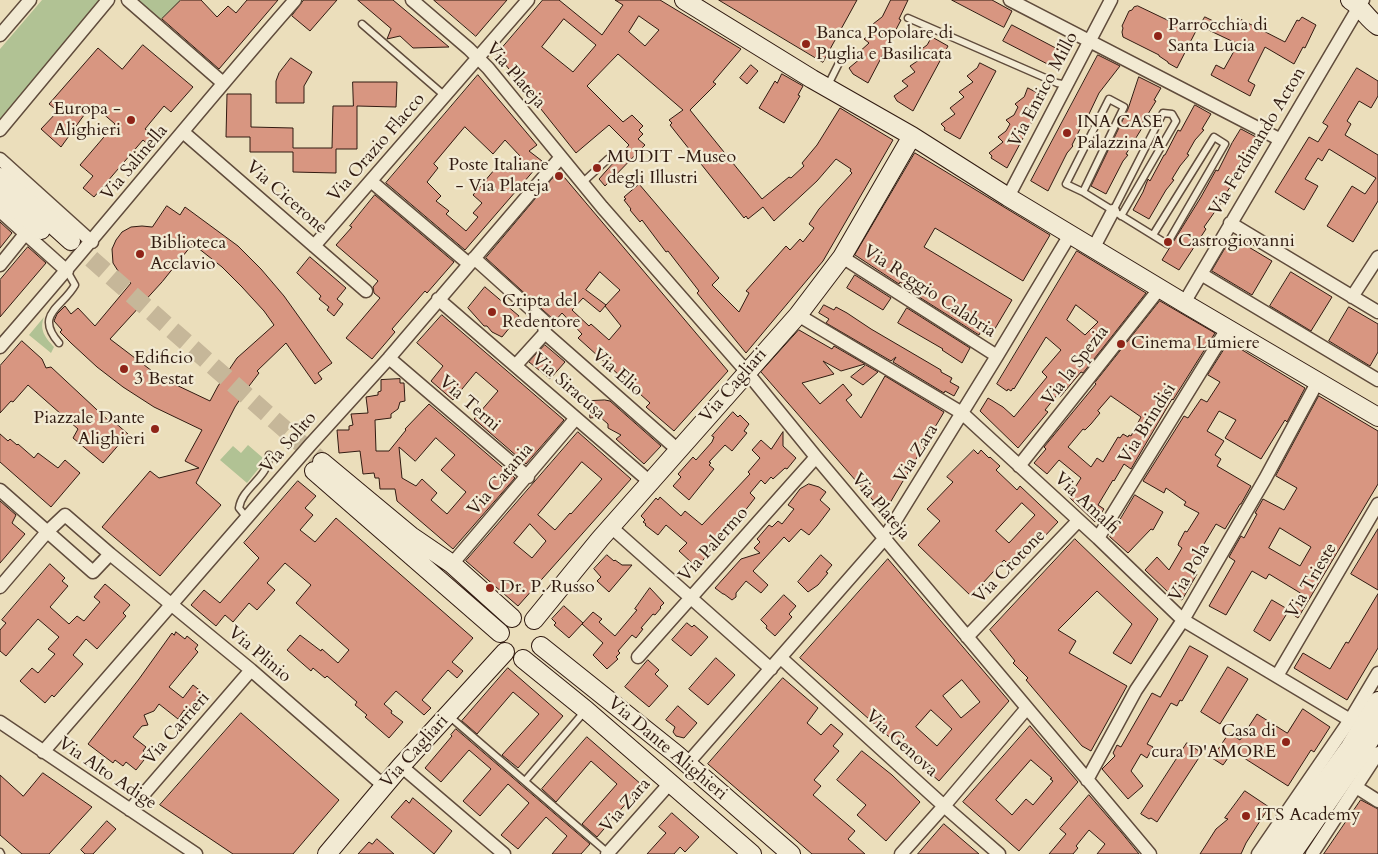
<!DOCTYPE html>
<html>
<head>
<meta charset="utf-8">
<style>
	body { margin:0 }
	canvas { display:block; background:#ebdebb }
</style>
</head>
<body>
<canvas width="1378" height="854"></canvas>
<script>
const g = document.querySelector('canvas').getContext('2d');
g.lineJoin = 'round';
function paint(path, color) { g.fillStyle = color; g.fill(path, 'evenodd'); }
function stroke(path, color, width, dash) { g.strokeStyle = color; g.lineWidth = width; g.lineCap = dash ? 'butt' : 'round'; g.setLineDash(dash || []); g.stroke(path); }
function drawText(font, color, halo, rows, align = 'center') {
  g.font = font + ' Cardo,serif'; g.lineWidth = 4.5; g.setLineDash([]); g.textBaseline = 'middle'; g.strokeStyle = halo; g.fillStyle = color; for (const [text, x, y, turn = 0] of rows) {
    g.save(); g.translate(x, y); g.rotate((+turn || 0) * Math.PI / 180); g.textAlign = isNaN(turn) ? turn : align; if (halo) g.strokeText(text, 0, 0); g.fillText(text, 0, 0); g.restore();
  }
}
const green = new Path2D(`
	M42 0H100L0 121V49Z
	M133 0H181L159 21Z
	M44 317C39 330 45 337 54 347L51 353 29 335Z
	M248 445 263 458V463L247 483 220 460 233 446 241 453Z`);
const building = new Path2D(`
	M181 0H201L217 17 228 6 236 13 247 0H278L219 69 162 19Z
	M304 0H337L310 31 292 16Z
	M358 0H393L449 47 413 48 400 36 387 39 391 29Z
	M434 0H507L476 36Z
	M543 0H559L602 35 623 5 615 0H660L741 49 713 82 716 84 690 110 762 199 789 177 791 178 804 166 802 163 817 145 840 108 893 140 823 261 746 353 697 293 699 291 668 251 666 252 642 220 640 222 630 210 631 209 624 200 626 199 624 197 639 184 719 278 712 285 739 312 749 293 746 291 786 246 790 250 800 239 803 242 814 228 809 224 819 209 852 173 850 171 851 169 836 159 817 181 774 221 763 207 748 219 746 216 744 218 670 125 672 123 669 120 683 110 618 54 587 86 623 122 632 115 643 126 639 130 643 134 638 139 645 145 605 186 599 179 629 145 609 125 576 153 497 54ZM639 16 659 30 645 46 629 32ZM564 19 596 45 573 72 542 47Z
	M719 0H857L823 62Z
	M891 0H908L899 19 901 20 868 83 853 74 849 68 861 58 857 54 869 43 864 39 877 29 873 24 882 17Z
	M952 0H992L1012 11 1004 27Z
	M1138 6 1186 29 1189 21 1199 25 1177 68 1168 63V62L1159 56V55L1123 37 1122 32 1123 28 1122 26 1129 11 1132 10 1134 7Z
	M1205 17 1234 31 1240 19 1285 42 1297 20 1299 21 1302 17 1316 25 1305 48 1303 47 1294 64 1265 47 1248 81 1255 85 1250 96 1211 75 1216 65 1224 69 1238 44 1200 26Z
	M1012 25 1067 54 1059 70 1003 41Z
	M932 37 948 46 913 111 897 101 894 96 908 86 902 81 915 72 910 66 925 56 918 52 927 45Z
	M143 45 193 87 171 112 164 106 145 129 158 139 151 147 143 140 94 197 83 188 93 176 80 165 115 124 92 104 61 147 41 129 58 111 49 104 98 48 122 69Z
	M1098 55 1120 66 1099 93 1089 114 1084 121 1072 145 1073 146 1067 153 1048 191 1031 181Z
	M291 58 312 72 304 86V103H276V81L279 73Z
	M980 63 996 71 960 139 944 130 945 128 941 124 955 114 950 108 964 97 959 92 973 82 967 76 977 68Z
	M751 65 758 71 747 84 740 78Z
	M1357 68 1378 81V96L1371 108 1359 101 1347 121 1351 124 1345 135 1378 155V201L1353 242 1327 226 1352 186 1365 194 1376 178 1329 149 1322 161 1318 158 1305 179 1318 186 1304 210 1275 192 1309 137 1318 142 1328 126 1323 123Z
	M782 74 803 86 798 95 800 96 784 123 759 108 775 81 777 83Z
	M478 75 537 145 529 151 542 161 465 250 386 183ZM465 127 493 154 505 140 520 156 508 170 500 163 473 195 482 203 473 213 478 217 466 231 446 214 449 211 436 201 441 196 427 182 438 168 434 164Z
	M1139 77 1161 88 1154 100 1156 101 1140 127 1142 128 1126 154 1128 155 1123 161 1106 194 1091 186 1128 109Z
	M353 82H397L396 107 357 106V149H336V173L293 172V152H250V137H226L227 94H251V127L293 128V148H332L333 106H353Z
	M1028 88 1045 97 1007 168 991 158 992 156 989 153 1003 142 998 137 1006 131 1010 124 1006 120 1014 115 1018 107 1015 104 1024 97Z
	M1195 105 1211 114 1202 129 1204 130 1195 140 1187 154 1189 155 1180 166 1172 179 1174 180 1166 190 1149 219 1133 210 1143 192 1148 179 1150 181 1164 155H1165L1178 130 1180 131Z
	M1241 129 1258 138 1251 150H1253L1236 175 1237 177 1220 202 1221 203 1204 227 1206 229 1179 270 1162 260 1201 197 1216 170 1218 171 1232 143Z
	M915 153 1050 235 1023 281 935 228 924 247 1012 300 990 337 981 331 979 335 916 295 917 293 900 282 899 284 855 255Z
	M559 171 728 371 674 431 646 407 650 403 578 338 582 334 562 313 555 321 486 258ZM600 272 620 290 605 306 621 326 609 340 591 324 589 326 572 310 583 298 600 312 606 305 586 290Z
	M375 195 454 262 427 293 425 291 392 329 395 332 372 359 346 338 380 298 374 293 373 287 378 281 336 245 352 227 350 226Z
	M167 206 180 215 185 207 238 246 261 269 284 296 332 363 318 373 322 379 315 384 286 343 257 371 259 373 246 390 235 407 196 483 221 505 160 576 102 527 150 471 159 478 199 468 185 461 202 430 154 407 123 387 97 367 71 343 60 332 62 330 54 321 57 314 65 306 71 314 78 308 95 326 131 283 120 274 113 263 112 249 116 240 122 232 131 227 142 226 152 227ZM193 244 222 267 242 287 264 311 274 325 237 358 218 386 210 401 172 383 152 371 110 339 162 282Z
	M0 222 12 233 0 248Z
	M1232 237 1272 261 1252 295 1212 271Z
	M28 247 46 263 0 317V280Z
	M1077 251 1146 293 1083 373 1081 372 1060 397 1057 395 1045 410 1048 412 1018 448 980 411 988 398 1003 407 1014 417 1047 377 1042 372 1061 350 1046 337 1014 389 1013 388 1011 391 1008 389 1007 391 997 384ZM1076 305 1098 322 1085 335 1067 320Z
	M310 257 346 288 337 299 343 304 334 316 327 310 329 307 319 299 321 296 297 273Z
	M1291 272 1332 297 1311 331 1270 306Z
	M855 275 891 298 883 310 847 288Z
	M485 287 519 316 502 337 492 332 487 326H484L468 308Z
	M1160 301 1215 333 1173 400 1172 399 1131 469 1124 464 1114 481 1113 480 1098 505 1104 509 1095 522 1069 497 1081 478 1059 460 1047 474 1034 463 1046 449 1044 447 1096 384 1095 383ZM1111 396 1141 417 1131 436 1129 435 1128 437 1123 434 1120 438 1118 437 1103 462 1097 458 1091 467 1068 447 1083 429 1085 430 1091 424 1100 413 1098 411Z
	M824 305 834 310 836 307 847 313 871 329 941 370V372L952 378 950 382 959 387 954 396 945 391 944 393 893 362 896 357 891 361 826 323 829 319 819 313Z
	M1349 307 1378 324V352L1370 366 1329 341Z
	M907 308 970 348 962 363 942 350 943 349 898 323Z
	M442 315 564 420 526 464 474 419 498 391 476 372 453 400 431 381 443 366 417 343Z
	M799 330 832 349 834 346 865 364 841 371 823 361 834 374 802 383 820 404 843 384 852 395 846 400 861 418 885 376 944 412 884 513 761 372Z
	M22 341 42 359 46 368 51 367 110 422 112 420 128 434 103 463 73 438 78 429 28 385 13 402 11 401 0 413V366Z
	M1229 342 1305 388 1287 422 1285 420 1261 459 1225 438 1236 420 1219 411 1207 431 1224 441 1215 455 1221 459 1217 466 1251 486 1241 504H1240L1225 529 1216 524 1189 569 1197 574 1182 600 1169 593 1145 570 1157 557 1169 570 1182 548 1178 545 1179 542 1185 531 1187 532 1199 513 1184 505 1186 502 1166 488 1164 493 1143 481 1184 416 1188 418 1201 399 1207 402 1220 382 1208 375Z
	M545 345 565 362 550 379 529 362Z
	M866 365 878 372 863 385 851 377Z
	M400 379V383H404L405 401 400 402 398 409 391 414V418L375 420 376 451H389L406 430 405 429 429 404 515 478 453 549 397 501 395 489H380L379 478H375L374 473 363 474 360 451 339 453 337 430H349V426L353 425 351 414 368 413 366 397 378 395V392L381 391V380ZM436 438 455 455 441 470 466 492 447 514 431 500 437 493 422 479 416 486 402 478 399 447 415 461Z
	M1319 396 1378 431V484L1298 618 1291 613 1302 594 1269 574 1266 579 1252 571 1226 615 1209 606 1235 561 1229 557 1241 536 1244 538 1257 514 1255 513 1263 499 1284 510 1297 488 1276 476ZM1280 528 1311 547 1300 566 1269 548Z
	M605 400 610 401 661 446 644 464 616 439 621 435 608 428V424L600 417 590 418 589 407H591V401Z
	M733 412 738 417 740 415 749 424 744 431 747 433 732 451 725 445 709 462 711 463 709 465 714 469 689 500 673 486 681 477 678 474 693 457 696 460 712 442 714 437 712 436Z
	M578 432 631 479 518 606 466 561ZM582 462 602 479 571 514 570 513 555 530 538 515ZM530 524 546 541 532 558 514 543Z
	M783 432V446L796 458 787 469 785 468 773 479 771 477 765 484 761 480 750 493 755 498 744 512 745 513 733 526 730 524 714 543 716 544 699 565 694 561 692 563 679 551 687 543 666 525 658 535 645 525 646 524 643 522 645 520 641 516 656 498 658 500 660 497 681 516 685 511 702 525 750 474 748 472 760 458 752 450 761 440 771 449Z
	M0 434 8 441 10 439 17 445 18 444 34 458 38 453 58 468 65 460 80 473 51 507 0 462Z
	M974 450 978 454 981 450 989 458 990 457 1000 466 996 470 1017 490 1020 486 1058 522 1029 553 1025 549 1009 565 1004 560 971 596 918 545 940 521 927 509 953 482 947 477ZM1022 503 1035 515 1009 543 996 531Z
	M298 481 316 496 305 508 313 515 300 530 315 542 336 518 473 638 452 662 463 671 457 678 448 670 422 700 431 708 424 715 396 691 384 704 392 711 391 713 403 722 389 738 365 717 367 715 355 705 357 702 327 676 325 678 313 668 311 671 287 650 300 635 321 651 322 649 338 663 349 650 296 603 311 585 285 563 267 583 275 590 257 610 249 603 233 622 225 615 216 626 191 605 204 590 220 603 259 558 244 543Z
	M809 484 819 487 826 492 820 500 830 509 817 526 809 535 801 529 789 542 784 537 753 571 768 585 761 593 746 581 736 593V597L732 600 724 594H723L715 588 741 559 760 553 754 548 760 542 757 539 769 525 772 527 778 521 782 524 794 509 788 505 800 489Z
	M1135 495 1163 512 1153 530 1151 529 1128 553 1110 537Z
	M0 501 16 515 12 523 25 534 0 563Z
	M1378 529V590L1351 574Z
	M1075 539 1158 619 1131 664 1113 653 1132 624 1097 591 1058 630 1076 641 1069 653 1127 686 1091 751 1082 746 1026 680 1028 678 1013 663 1015 661 990 630Z
	M607 555 614 561 615 560 622 565H632L609 592 597 581 601 577 594 569Z
	M821 555 832 565 826 572 828 573 818 585 808 592 798 582Z
	M888 559 1009 701 939 781 800 658ZM962 680 980 702 961 718 943 696ZM931 710 952 729 937 746 916 727Z
	M50 564 65 578 62 581 68 586 50 607 69 624 77 616 84 621 100 602 94 597 105 584 130 605 123 613 126 616 97 649 86 639 73 655 83 664 54 697 52 695 45 703 20 681 32 668 38 673 55 654 48 649 59 637 38 619 6 656 0 651V630L6 623 2 620Z
	M650 588 664 603 660 607 661 608 655 615 653 614 641 628 643 629 636 638 632 635 618 651 620 653 616 657 618 659 607 669 593 655 603 643 582 624 593 612 602 619 599 622 615 636 637 610 635 609Z
	M1378 594V648L1347 700 1294 668 1303 653 1330 669 1346 642 1348 643Z
	M784 595 796 606 789 614 792 617 775 636 766 628 767 626 761 620Z
	M1272 600 1289 610 1270 641 1254 631Z
	M564 606 583 623 569 638 554 625 556 623 552 619Z
	M687 623 692 627 694 625 708 637 691 656 672 640Z
	M176 632 185 639 187 636 198 645 195 649 198 652 169 687 183 698 193 685 202 692 186 712 184 710 178 719 159 704 154 711 144 715 148 725 142 726 133 737 146 747 143 751 148 755 136 770 126 762 123 766 115 760 113 763 88 744 139 679 172 633 174 635Z
	M1190 646 1208 656 1182 701 1180 700 1177 706 1171 703 1147 744 1153 747 1147 758 1141 754 1131 771 1143 786 1128 799 1102 769 1115 756 1113 753 1117 745 1121 747 1152 693 1160 697Z
	M716 658 735 675 708 705 689 689Z
	M648 660 659 670 655 674 668 686 649 707 625 687Z
	M1228 667 1248 679 1220 724 1201 712Z
	M508 668 563 716 518 768 502 755 539 714 513 692 477 734 462 721Z
	M783 678 818 708 807 723 821 735 831 724 843 734 833 746 839 751 814 780 821 786 813 795 855 831 848 839 865 854H812L708 764Z
	M678 706 697 723 684 738 676 736 673 732 675 727 666 720Z
	M1303 709 1330 727 1314 752 1311 750 1288 786 1233 751 1223 765 1212 758 1229 733 1240 740 1257 714 1287 733Z
	M241 713 339 800 293 854H233L160 805Z
	M1030 726 1078 782 1019 851 963 802ZM1031 760 1052 778 1050 779 1053 781 1033 805 1026 799 1012 815 996 800Z
	M456 729 590 844 581 854H552L567 836 546 817 518 849 501 835 529 803 508 784 480 816 463 801 491 769 469 750 441 782 425 768 452 736 451 735Z
	M587 737 642 785 597 837 582 824 617 784 591 761 556 802 542 789Z
	M1187 743 1202 753 1157 822 1151 818 1149 819 1141 814Z
	M862 751 892 775 920 802 886 841 857 815 866 805 837 780Z
	M43 773 92 807 49 854H22L0 835V775L23 796Z
	M1245 791 1269 807 1246 843 1241 854H1200L1216 829 1228 819 1225 818Z
	M1089 795 1121 832 1139 854H1097L1105 844 1089 830 1076 846 1078 848 1073 854H1049L1066 834 1060 829Z
	M413 798 452 831 434 854 391 817 406 800 409 803Z
	M1361 800 1378 809V854H1324Z
	M672 813 699 837 685 852 680 847 674 854H647L666 833 659 827Z
	M107 821 116 829 93 854H85L81 850Z
	M944 824 979 854H918Z
	M377 839 394 854H358L369 842 372 844Z`);
const secondaryTunnel = new Path2D(`
	M71 241 322 462`);
const lane = new Path2D(`
	M908 18 1057 83 1067 85
	M362 24 445 96
	M827 87 838 65
	M582 183 608 159
	M1083 192 1066 184 1109 99 1124 107 1083 192 1167 244 1225 144 1214 137 1153 235
	M1113 211 1163 113 1172 114 1176 121 1121 216
	M59 343C34 314 62 308 75 285L67 271
	M247 518 239 508C242 487 269 478 269 455
	M449 716 608 853
	M525 781 585 711
	M0 852 1 854`);
const street = new Path2D(`
	M128 0 223 83
	M412 0 469 49 488 68 602 207 746 371 816 457 1150 854
	M1010 0 1279 139
	M0 35 30 0
	M0 130 108 0
	M183 132 366 291
	M0 159 92 242
	M372 182 469 264
	M1008 197 1111 0
	M0 211 67 271
	M1230 223 1378 312
	M314 246 528 0
	M1094 247 1113 211
	M842 257 997 356
	M474 258 543 320 545 333 678 450
	M0 265 25 234
	M1201 274 1378 380
	M1352 297 1378 257
	M438 299 650 482
	M1184 303 1363 0
	M798 315 962 413 1098 538 1183 620 1350 720
	M0 347C100 233 195 114 295 0
	M389 358 528 477
	M516 365 545 333
	M1019 466 1160 288
	M0 490 93 572 110 554 251 670 384 786
	M611 527 771 669
	M1098 538 1227 329
	M452 564 576 418
	M0 587 47 532 65 515 110 554
	M967 637 1078 521
	M638 657 816 457
	M781 658 944 806 999 854
	M1277 676 1378 504
	M0 722 196 854
	M43 752 310 445 389 358 561 157
	M687 764 884 539 997 356 1071 233
	M401 766 504 854
	M1087 780 1136 690 1183 620 1265 479 1318 381
	M1356 787 1378 801
	M130 810 251 670
	M607 854 671 782
	M901 854 944 806 1027 708
	M1258 854 1350 720 1378 673
	M1312 854 1378 753`);
const secondary = new Path2D(`
	M684 0 812 79 912 136 1008 197 1184 303 1378 417
	M1350 0C1363 8 1367 19 1378 26
	M0 177 71 241
	M0 194 41 230
	M322 462 411 536 452 564 512 618
	M314 471 500 633
	M534 620 600 539 798 315 842 257 912 136
	M541 646 676 754 791 854
	M523 659 586 710 752 854
	M327 854 401 766 505 652
	M1272 854 1350 747 1378 701
	M1292 854 1363 751 1378 727`);
const markers = [
	[1158,36,5,"#8f2418"],
	[806,44,5,"#8f2418"],
	[131,120,5,"#8f2418"],
	[1067,133,5,"#8f2418"],
	[597,168,5,"#8f2418"],
	[559,176,5,"#8f2418"],
	[1168,242,5,"#8f2418"],
	[140,254,5,"#8f2418"],
	[492,312,5,"#8f2418"],
	[1121,344,5,"#8f2418"],
	[124,369,5,"#8f2418"],
	[155,429,5,"#8f2418"],
	[490,588,5,"#8f2418"],
	[1286,742,5,"#8f2418"],
	[1246,816,5,"#8f2418"]
];
const poiNames = [
	["Parrocchia di",1168,26],
	["Santa Lucia",1168,47],
	["Banca Popolare di",816,34],
	["Puglia e Basilicata",816,55],
	["Europa -",121,110,"right"],
	["Alighieri",121,131,"right"],
	["INA CASE",1077,123],
	["Palazzina A",1077,144],
	["MUDIT -Museo",607,158],
	["degli Illustri",607,179],
	["Poste Italiane",549,166,"right"],
	["- Via Plateja",549,187,"right"],
	["Castrogiovanni",1178,242],
	["Biblioteca",150,244],
	["Acclavio",150,265],
	["Cripta del",502,302],
	["Redentore",502,323],
	["Cinema Lumiere",1131,344],
	["Edificio",134,359],
	["3 Bestat",134,380],
	["Piazzale Dante",145,419,"right"],
	["Alighieri",145,440,"right"],
	["Dr. P. Russo",500,588],
	["Casa di",1276,732,"right"],
	["cura D'AMORE",1276,753,"right"],
	["ITS Academy",1256,816]
];
const streetNames = [
	["Via Plateja",515,76,49],
	["Via Enrico Millo",1044,90,-62],
	["Via Ferdinando Acton",1258,142,-59],
	["Via Orazio Flacco",377,148,-49],
	["Via Salinella",135,163,-50],
	["Via Cicerone",286,198,41],
	["Via Reggio Calabria",929,292,33],
	["Via la Spezia",1076,366,-52],
	["Via Elio",617,373,41],
	["Via Cagliari",734,386,-49],
	["Via Siracusa",568,387,41],
	["Via Terni",469,404,41],
	["Via Brindisi",1148,424,-58],
	["Via Solìto",289,443,-49],
	["Via Zara",917,454,-58],
	["Via Catania",501,480,-49],
	["Via Amalfi",1086,504,43],
	["Via Plateja",880,507,50],
	["Via Palermo",714,545,-48],
	["Via Crotone",1010,567,-46],
	["Via Pola",1190,573,-60],
	["Via Trieste",1312,581,-60],
	["Via Plinio",259,655,40],
	["Via Carrieri",177,729,-49],
	["Via Genova",901,744,42],
	["Via Dante Alighieri",667,749,40],
	["Via Cagliari",415,752,-48],
	["Via Alto Adige",107,774,34],
	["Via Zara",626,806,-49]
];
paint(green, '#b1c294');
paint(building, '#d89681');
stroke(building, '#311b11', 1);
stroke(secondaryTunnel, '#c6b799', 18, [18, 9]);
stroke(lane, '#604c3c', 9);
stroke(street, '#604c3c', 15);
stroke(secondary, '#311b11', 20);
stroke(lane, '#f2ead3', 6);
stroke(street, '#f2ead3', 12);
stroke(secondary, '#f2ead3', 18);
for (const [x, y, r, color] of markers) { const dot = new Path2D(); dot.arc(x, y, r, 0, 2 * Math.PI); g.fillStyle = color; g.fill(dot); stroke(dot, '#f2ead3', 2); }
drawText('18px', '#311b11', '#f2ead3', poiNames, 'left');
drawText('18px', '#311b11', '#f2ead3', streetNames);
</script>
</body>
</html>
